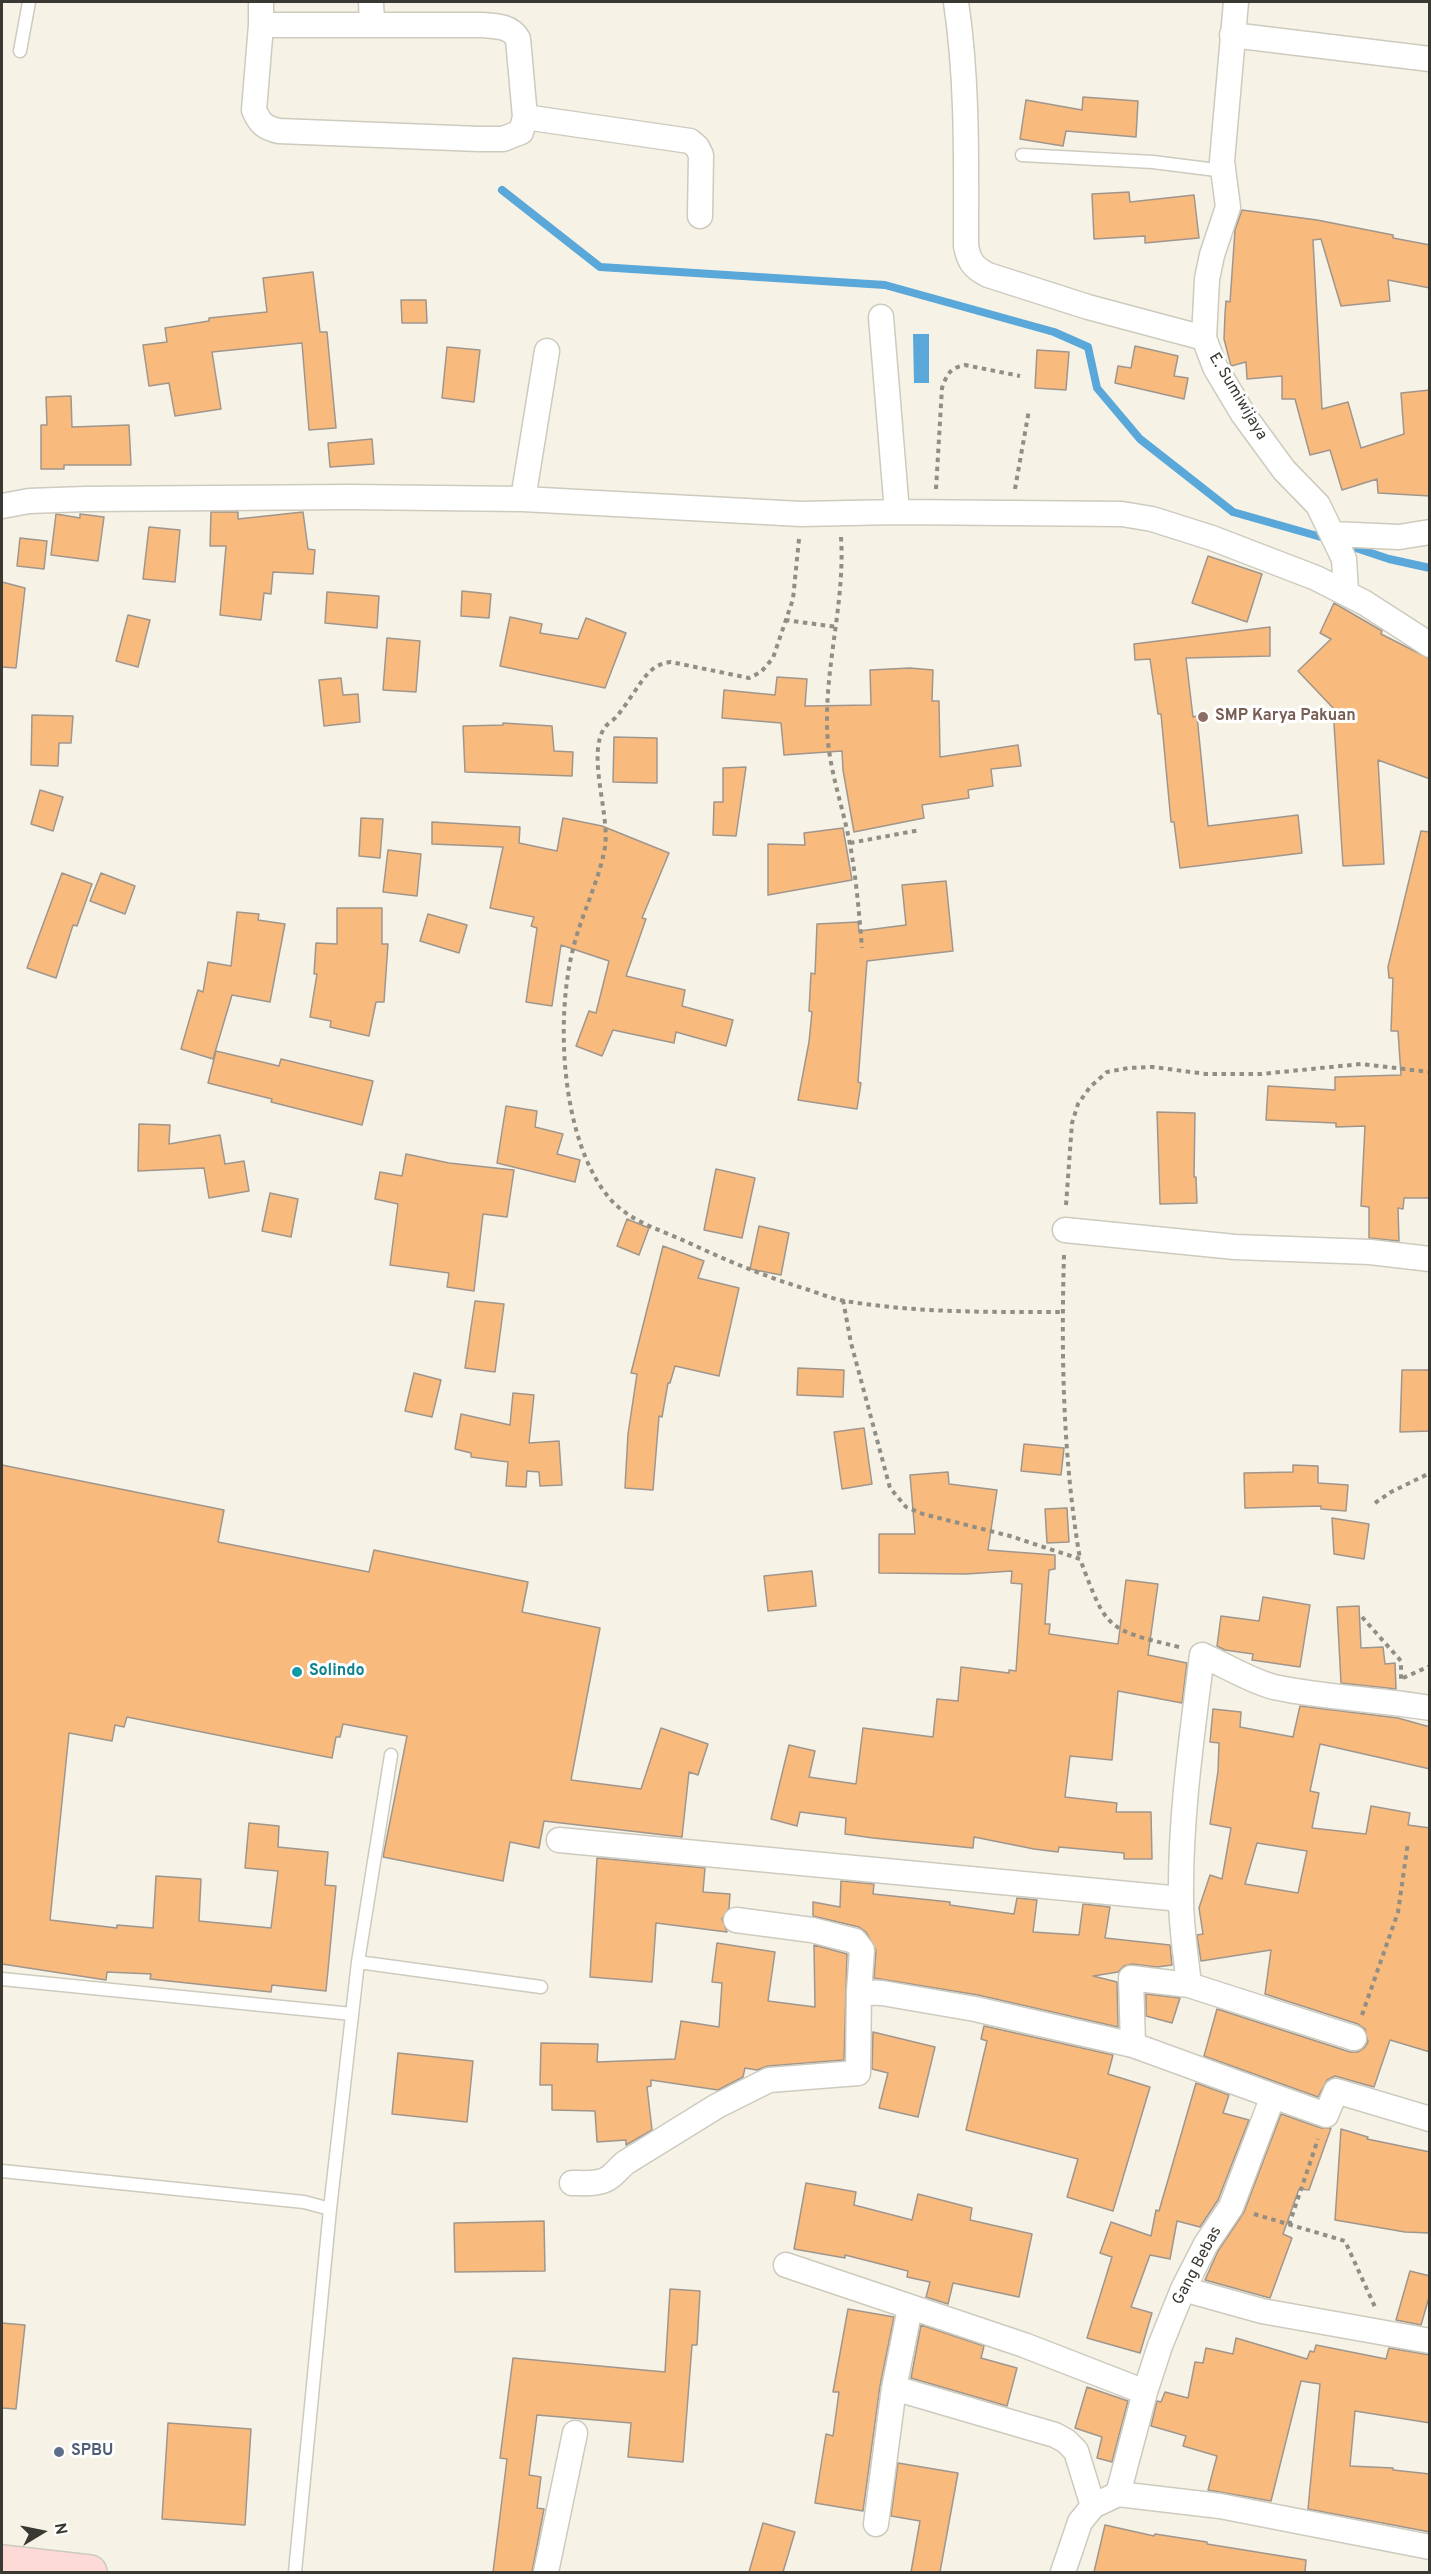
<!DOCTYPE html>
<html>
<head>
<meta charset="utf-8">
<style>
	body { margin:0 }
	#map { position:relative; width:1431px; height:2574px; overflow:hidden; background:#f6f3e6; font-family:Overpass,sans-serif }
	canvas { display:block }
	.frame { position:absolute; inset:0; border:3px solid #393832; pointer-events:none }
	.north { position:absolute; left:12px; top:2502px; width:60px; height:60px; -webkit-text-stroke:4px #fff; paint-order:stroke; rotate:80deg; font-size:16px; font-weight:700; line-height:24px; text-align:center; color:#393832 }
	.north::after { content:''; display:block; margin:auto; width:21px; height:27px; background:#393832; clip-path:polygon(50% 0,100% 100%,50% 72%,0 100%) }
</style>
</head>
<body>
<div id="map">
<canvas width="1431" height="2574"></canvas>
<div class="frame"></div>
<div class="north">N</div>
</div>
<script>
const g = document.querySelector('canvas').getContext('2d');
g.lineJoin = 'round';
function paint(path, color) { g.fillStyle = color; g.fill(path, 'evenodd'); }
function stroke(path, color, width, dash) { g.strokeStyle = color; g.lineWidth = width; g.lineCap = dash ? 'butt' : 'round'; g.setLineDash(dash || []); g.stroke(path); }
function drawText(font, color, halo, rows, align = 'center') {
  g.font = font + ' Overpass,sans-serif'; g.lineWidth = 6; g.setLineDash([]); g.textBaseline = 'middle'; g.strokeStyle = halo; g.fillStyle = color; for (const [text, x, y, turn = 0] of rows) {
    g.save(); g.translate(x, y); g.rotate((+turn || 0) * Math.PI / 180); g.textAlign = isNaN(turn) ? turn : align; if (halo) g.strokeText(text, 0, 0); g.fillText(text, 0, 0); g.restore();
  }
}
const water = new Path2D(`
	M913 334H929V383H914Z`);
const stream = new Path2D(`
	M502 190 600 267 885 285 1054 332 1088 347 1097 388 1140 439 1233 512 1328 539
	M1344 544 1389 559 1430 568`);
const building = new Path2D(`
	M1083 97 1138 101 1136 137 1066 131 1063 146 1020 139 1026 100 1082 110Z
	M1129 192 1130 202 1194 195 1199 238 1145 243V236L1094 239 1092 194Z
	M1242 210 1317 220 1393 235V238L1430 245V288L1388 280 1390 301 1341 306 1321 239 1313 240 1322 409 1348 402 1361 448 1404 434 1401 393 1430 390V496L1378 493 1377 479 1342 490 1330 450 1310 455 1295 399H1282V376L1247 379 1246 362 1231 366 1224 339 1225 314 1226 301 1230 302 1235 230Z
	M313 272 320 332H327L336 428 309 430 302 343 212 352 221 409 175 416 169 383 149 386 143 345 167 342 165 328 209 321V318L267 312 263 278Z
	M401 300H426L427 323H402Z
	M1135 346 1178 356 1174 376 1188 378 1184 399 1115 383 1118 366 1131 368Z
	M447 347 480 350 474 402 442 398Z
	M1037 350 1069 352 1066 390 1035 388Z
	M71 396 72 427 129 425 131 465H64V469H41V425H47L46 397Z
	M372 439 374 464 330 467 328 443Z
	M211 512H238V519L303 512 308 549 315 550 313 574 273 572 271 594 264 593 261 620 220 615 226 546H210Z
	M56 514 80 518V514L104 517 98 561 51 555Z
	M149 527 180 530 175 582 143 579Z
	M20 538 47 541 44 569 17 566Z
	M1208 556 1262 574 1247 622 1192 603Z
	M2 582 25 588 16 668 2 667Z
	M462 591 491 594 489 618 461 616Z
	M327 592 379 596 377 628 325 623Z
	M1334 603 1382 631 1381 634 1430 659V779L1378 760 1384 864 1343 866 1333 708 1298 671 1331 639 1320 633Z
	M128 615 150 620 138 667 116 661Z
	M510 617 542 624 540 633 578 639 586 618 626 633 605 688 500 666Z
	M1270 627V656L1186 658 1193 717 1197 716 1208 826 1298 815 1302 853 1180 868 1174 822H1171L1161 714H1158L1150 659 1135 660 1134 644Z
	M387 638 420 641 416 692 383 690Z
	M910 668 933 670 932 701H939L940 757 1018 745 1021 766 991 769 993 786 968 790 969 798 922 805 924 818 854 832 843 770 842 751 784 755 781 723 722 718 724 690 775 695 777 677 807 679 805 706 871 705 870 670Z
	M341 678 343 695 358 694 360 722 324 726 319 680Z
	M32 715 73 716 71 743H59L58 766 31 765Z
	M503 723 552 726 554 751 573 752 572 776 465 772 463 726 503 725Z
	M614 737 657 738V783L613 782Z
	M746 767 736 836 713 835 714 802H723V768Z
	M40 790 63 797 53 831 31 824Z
	M361 818 383 819 380 858 359 856Z
	M563 818 602 826 669 853 642 918 646 919 626 976 685 990 682 1006 733 1020 726 1046 676 1032 674 1043 613 1030 602 1056 576 1046 589 1011 596 1013 609 961 561 945 552 1006 526 1002 537 928 531 926 534 917 490 908 503 847 432 844V822L520 827 519 843 557 851Z
	M843 828 852 880 768 895V844L805 845 804 833Z
	M1421 831 1430 832V1198H1404L1403 1209 1398 1208 1399 1241 1369 1238V1207L1361 1206 1365 1126 1336 1127V1123L1266 1120 1268 1086 1335 1090V1077L1401 1075 1398 1031H1391L1393 978H1389L1388 967Z
	M388 850 421 854 417 896 383 892Z
	M62 873 92 884 77 926 73 925 56 978 27 968Z
	M101 873 135 886 125 914 90 901Z
	M946 881 953 951 867 961 858 1082 861 1083 857 1109 798 1100 809 1042 812 1012 809 1011 811 973 815 974 817 924 858 922 859 931 906 925 902 885Z
	M337 908H382V944H388L384 1002H376L369 1036 330 1027 331 1021 310 1017 317 974H314L316 943 337 944Z
	M237 912 259 914 258 920 285 924 270 1002 232 995 213 1059 181 1049 198 990 203 992 208 962 231 966Z
	M428 914 467 925 459 953 420 941Z
	M216 1051 279 1066 281 1059 373 1081 362 1125 271 1102 272 1099 208 1083Z
	M506 1106 537 1111 535 1127 563 1134 557 1154 580 1160 575 1182 497 1163Z
	M1157 1112 1195 1113 1194 1177H1196L1197 1203 1160 1204Z
	M139 1124 170 1125 169 1144 220 1135 225 1164 244 1161 249 1191 209 1198 204 1168 138 1171Z
	M406 1154 449 1163 514 1170 507 1217 483 1214 474 1291 447 1287 449 1273 390 1265 398 1204 375 1199 380 1172 402 1176Z
	M716 1169 755 1178 742 1238 704 1230Z
	M270 1193 298 1199 291 1237 262 1231Z
	M627 1219 649 1228 639 1255 617 1246Z
	M759 1226 789 1233 781 1275 750 1269Z
	M663 1246 704 1261 698 1278 739 1288 719 1376 675 1366 670 1383H668L662 1417 659 1416 653 1490 625 1488 628 1434 637 1374 631 1373Z
	M475 1301 504 1304 495 1372 465 1368Z
	M798 1368 844 1370 843 1397 797 1395Z
	M1402 1370H1430V1431L1400 1432Z
	M414 1373 441 1380 432 1417 405 1411Z
	M513 1393 534 1395 529 1443 559 1441 562 1485 540 1486 539 1472 527 1471 526 1487 506 1486 508 1462 471 1457V1453L455 1449 461 1414 510 1425Z
	M864 1428 872 1484 842 1489 834 1432Z
	M1024 1444 1064 1448 1061 1475 1021 1471Z
	M2 1465 224 1510 218 1542 369 1572 374 1550 528 1582 522 1612 600 1628 571 1780 641 1789 661 1728 708 1744 698 1775 689 1772 682 1837 544 1821 539 1848 510 1842 503 1881 383 1857 407 1736 343 1724 340 1737H336L332 1758 127 1717 124 1727 115 1725 112 1741 69 1733 50 1920 117 1928V1925L153 1928 156 1876 201 1879 199 1921 271 1928 278 1871 245 1868 249 1823 279 1826 278 1847 328 1852 325 1885 336 1886 326 1991 272 1985 271 1992 150 1979 151 1974 107 1972 106 1980 2 1964Z
	M1293 1465 1318 1466V1483L1348 1485 1346 1511 1321 1509V1506L1245 1508 1244 1473 1293 1472Z
	M948 1472 949 1484 997 1490 988 1550 1055 1555V1569L1049 1570 1045 1624H1050L1049 1634 1118 1644 1126 1580 1158 1584 1148 1655 1187 1663 1182 1703 1118 1691 1112 1760 1070 1756 1065 1797 1117 1803 1116 1812H1151L1152 1859H1124V1853L1059 1847 1058 1852 1034 1849 974 1837 973 1848 873 1838 845 1834 846 1818 800 1812 797 1826 771 1819 789 1745 815 1751 809 1777 856 1784 863 1728 933 1737 937 1699 958 1701 961 1667 1009 1673V1670L1016 1671 1022 1584 1011 1583 1012 1571 966 1574 879 1573V1534H915L910 1475Z
	M1067 1508 1069 1542 1047 1543 1045 1509Z
	M1332 1518 1369 1524 1364 1559 1334 1554Z
	M812 1571 816 1606 768 1611 764 1576Z
	M1263 1597 1310 1605 1300 1667 1252 1660 1253 1654 1225 1650 1217 1646 1221 1616 1259 1621Z
	M1359 1606 1361 1648 1383 1647 1385 1664 1395 1663 1396 1689 1341 1683 1337 1607Z
	M1300 1706 1398 1718 1430 1727V1769L1320 1744 1310 1791 1319 1793 1312 1828 1366 1834 1371 1806 1410 1813 1408 1825 1430 1828V2052L1390 2040 1374 2087 1335 2076 1327 2080 1318 2097 1204 2056 1217 2009 1350 2052H1358L1364 2048 1368 2042 1365 2029 1358 2024 1265 1994 1271 1950 1201 1961 1197 1935 1203 1934 1199 1908 1210 1875 1222 1879 1231 1828 1210 1824 1218 1771 1219 1743 1210 1742 1213 1709 1241 1712 1240 1727 1293 1737ZM1257 1843 1307 1851 1298 1893 1245 1884Z
	M597 1858 705 1868 703 1892 730 1894 729 1908 722 1919 727 1932 656 1923 652 1982 590 1977Z
	M841 1881 874 1884 873 1894 950 1902V1905L1014 1914 1017 1898 1037 1900 1033 1932 1079 1935 1083 1904 1110 1907 1105 1938 1170 1945 1172 1965 1157 1967 1132 1964 1124 1966 1118 1972 1093 1976 1117 1982 1118 2027 978 1995 874 1978 876 1950 866 1932 859 1927 813 1916V1902L840 1907Z
	M717 1943 775 1952 768 2001 815 2007 814 1945 847 1954 844 2060 768 2066 757 2070 745 2068 743 2077 718 2090 651 2080V2086L647 2087 652 2130 626 2145V2140L597 2142 595 2111 552 2110V2085H540L541 2043 598 2044 597 2062 675 2059 681 2021 719 2027 722 1983 712 1982Z
	M1146 1994 1180 1998 1172 2023 1146 2016Z
	M984 2026 1113 2055 1108 2074 1150 2087 1113 2211 1067 2197 1078 2159 966 2130 987 2041 981 2039Z
	M873 2032 935 2047 918 2117 879 2108 888 2073 872 2069Z
	M398 2053 473 2061 467 2122 392 2114Z
	M1196 2083 1229 2095 1223 2113 1249 2120 1218 2200 1200 2227 1177 2221 1170 2259 1150 2255 1131 2307 1152 2313 1140 2353 1087 2338 1112 2257 1100 2253 1111 2222 1151 2236 1156 2210 1159 2211Z
	M1281 2114 1321 2128H1331L1309 2190 1299 2189 1283 2234 1292 2238 1270 2298 1205 2280 1218 2251 1244 2212Z
	M1341 2129 1368 2137 1367 2139 1430 2152V2233L1405 2232 1335 2220Z
	M806 2183 856 2192 854 2205 912 2220 918 2194 972 2208 970 2220 1032 2234 1019 2297 953 2283 948 2304 926 2297 930 2282 907 2277 908 2271 845 2255V2258L794 2249Z
	M544 2221 545 2271 455 2272 454 2223Z
	M1410 2271 1430 2276V2294L1421 2325 1396 2320Z
	M670 2289 700 2291 697 2345H692L683 2462 628 2457 631 2423 537 2415 529 2475 541 2477 537 2508 544 2509 532 2572H493L507 2459 500 2458 513 2358 665 2372Z
	M848 2309 894 2317 880 2386 863 2511 815 2503 826 2434 833 2436 839 2392H833Z
	M2 2323 25 2325 16 2409 2 2408Z
	M921 2325 984 2346 981 2358 1017 2368 1007 2406 911 2378Z
	M1236 2338 1307 2359 1310 2351 1314 2352 1316 2345 1386 2359 1389 2348 1430 2355V2423L1355 2411 1350 2466 1393 2468V2470L1430 2474V2532L1308 2509 1320 2384 1301 2381 1271 2501 1208 2490 1217 2456 1183 2446 1186 2436 1151 2426 1157 2401 1161 2402 1165 2392 1188 2398 1195 2362 1203 2363 1206 2348 1233 2354Z
	M1087 2387 1128 2401 1112 2462 1097 2458 1102 2437 1075 2428Z
	M168 2423 251 2429 245 2525 162 2519Z
	M898 2463 958 2473 940 2572H911L920 2521 891 2516Z
	M763 2523 795 2532 783 2572H749Z
	M1105 2525 1154 2536 1155 2534 1207 2542V2544L1306 2560 1305 2572H1094Z`);
const path = new Path2D(`
	M936 489 942 388C947 374 950 368 965 365L1020 376
	M1015 489 1029 410
	M841 537C845 598 827 658 827 719 826 760 841 800 849 839 856 875 859 912 862 948
	M799 539 793 599 773 658 761 672 749 678 671 662C651 664 644 678 633 694 628 701 623 709 617 716 614 720 608 723 605 727 586 754 610 813 605 847 599 882 581 915 573 949 555 1020 561 1143 611 1200 630 1221 660 1230 685 1241 725 1260 766 1277 809 1290 821 1294 833 1299 845 1301 917 1313 990 1312 1063 1312
	M785 620 837 627
	M850 843 920 830
	M1066 1205 1072 1123 1078 1104 1090 1087 1107 1072 1128 1068 1153 1067 1206 1074H1261L1361 1064 1430 1072
	M1064 1255C1061 1356 1063 1459 1080 1559
	M843 1300 851 1343 890 1488 906 1507 923 1514 1010 1536 1080 1559C1107 1630 1105 1629 1179 1647
	M1375 1503 1391 1492 1430 1473
	M1362 1617 1401 1661V1680
	M1403 1678 1430 1666
	M1362 2015 1398 1912 1408 1842
	M1254 2214 1345 2241 1375 2307
	M1289 2225 1318 2139`);
const lane = new Path2D(`
	M20 51 29 2
	M1022 155 1153 162 1224 171
	M358 1962 541 1987
	M2 1979 352 2014
	M2 2171 304 2202 330 2209
	M295 2572 330 2209 358 1962 391 1755`);
const street = new Path2D(`
	M261 2V25
	M371 2 372 25
	M956 2C968 82 966 165 966 246 969 262 974 268 988 275L1088 307 1204 338
	M1236 2 1222 161 1228 207 1212 255 1207 279 1204 338 1215 367 1243 414 1284 470 1318 505 1344 559 1346 592
	M261 25H482C496 26 511 26 518 39L525 117 521 132 503 139H479L279 131C265 128 260 124 254 110Z
	M1232 35 1430 59
	M525 117 690 141 697 147 701 155 700 216
	M881 317 897 512
	M523 499 547 351
	M2 506 29 501 85 499 350 497 523 499 801 514 897 512 1122 514 1152 519 1212 538 1316 578 1365 603 1430 645
	M1333 534 1399 537 1430 532
	M1065 1230 1235 1247 1370 1252 1430 1259
	M559 1840 1181 1899
	M736 1920 812 1930 855 1941 862 1950 859 1992
	M1189 1985C1186 1956 1181 1927 1181 1898 1180 1817 1192 1735 1202 1655 1225 1665 1250 1681 1274 1687 1325 1698 1378 1699 1430 1708
	M1133 2045 1131 1978 1189 1985 1354 2038
	M572 2183C584 2183 600 2185 610 2177 617 2172 621 2165 628 2161L717 2106 769 2080 858 2073 859 1992 882 1993 975 2009 1133 2045 1273 2096
	M786 2265 1024 2345 1145 2392
	M1183 2289 1262 2311 1430 2341
	M894 2388 1055 2435 1066 2441 1076 2451 1093 2506
	M1118 2494 1145 2392 1160 2346 1183 2289 1206 2244 1231 2207 1273 2096 1326 2115 1336 2091 1430 2119
	M876 2524 894 2388 910 2308
	M546 2572 575 2433
	M1063 2572 1080 2522 1093 2506 1118 2494 1220 2506 1430 2547`);
const secondary = new Path2D(`
	M2 2562 90 2572`);
const markers = [
	[1203,717,6,"#8d6e63"],
	[297,1672,6,"#0f9aa8"],
	[59,2452,6,"#5c6f8a"]
];
const streetNames = [
	["E. Sumiwijaya",1237,397,59],
	["Gang Bebas",1198,2266,-62]
];
const educationNames = [
	["SMP Karya Pakuan",1215,717]
];
const cultureNames = [
	["Solindo",309,1672]
];
const serviceNames = [
	["SPBU",71,2452]
];
paint(water, '#5aa7d9');
stroke(stream, '#5aa7d9', 8);
paint(building, '#f8ba7d');
stroke(building, '#a0968d', 1.5);
stroke(lane, '#cdcabe', 15);
stroke(street, '#cdcabe', 27);
stroke(secondary, '#cdcabe', 36);
stroke(path, '#918f85', 4, [4.5, 4.5]);
stroke(lane, '#fff', 12);
stroke(street, '#fff', 24);
stroke(secondary, '#fedad6', 33);
for (const [x, y, r, color] of markers) { const dot = new Path2D(); dot.arc(x, y, r, 0, 2 * Math.PI); g.fillStyle = color; g.fill(dot); stroke(dot, '#fff', 2); }
drawText('16px', '#393832', '#fff', streetNames);
drawText('bold 16px', '#785e54', '#fff', educationNames, 'left');
drawText('bold 16px', '#0d838f', '#fff', cultureNames, 'left');
drawText('bold 16px', '#4e5e75', '#fff', serviceNames, 'left');
</script>
</body>
</html>
